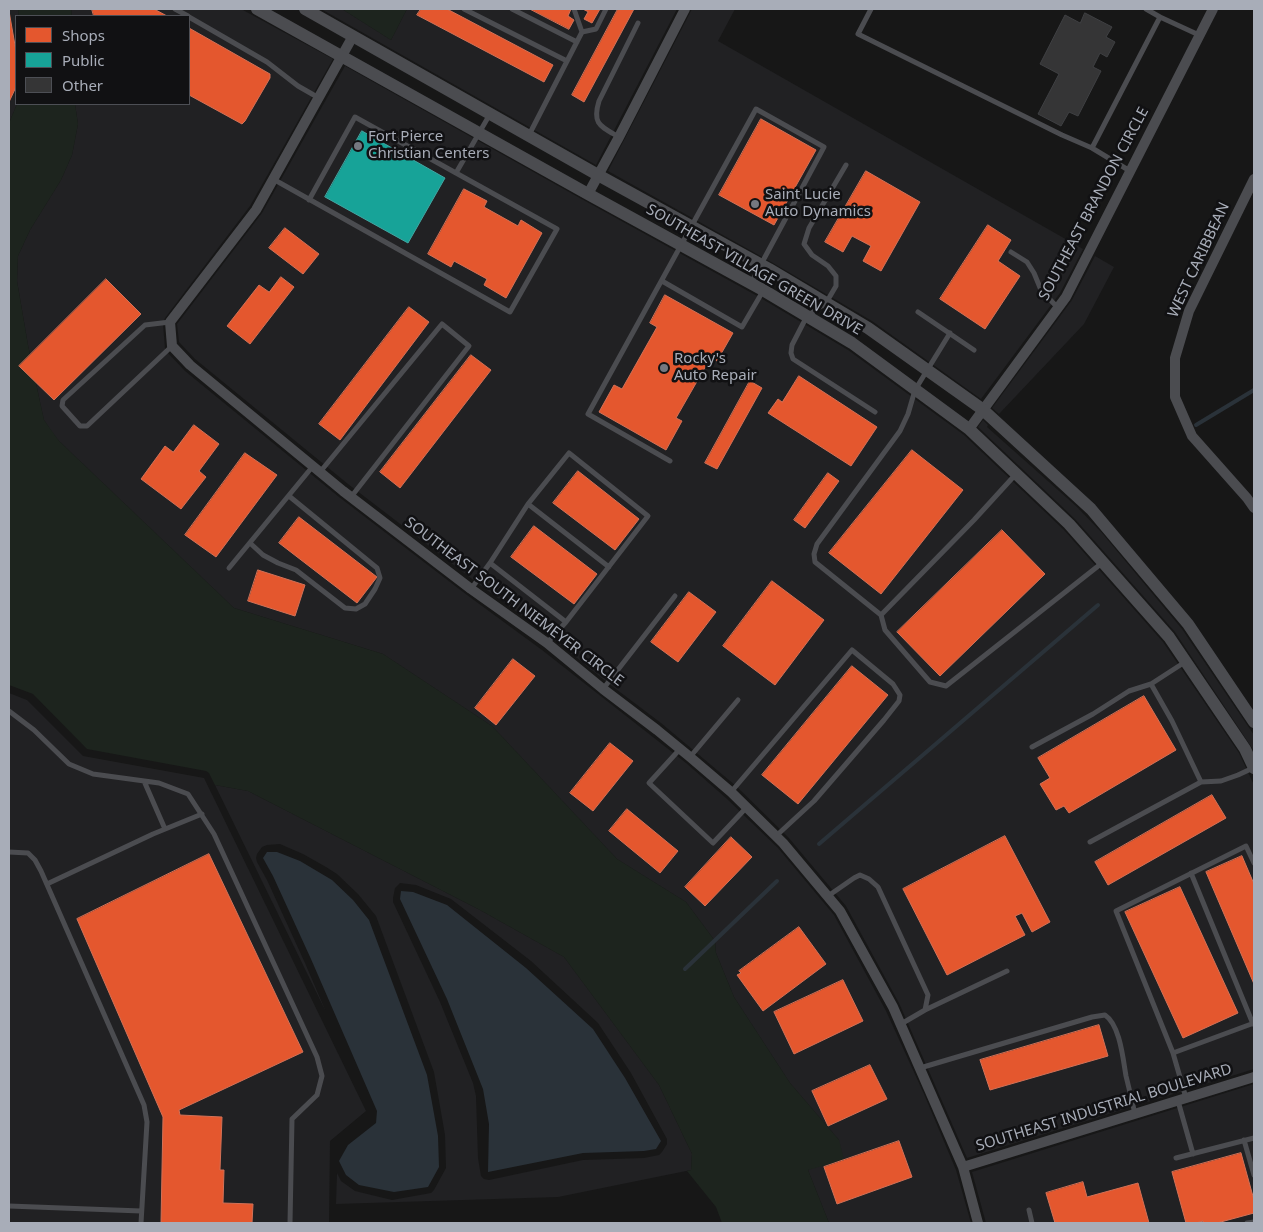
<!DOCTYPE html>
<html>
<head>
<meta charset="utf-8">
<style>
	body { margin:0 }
	#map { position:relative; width:1263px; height:1232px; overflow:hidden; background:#171717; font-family:"Noto Sans",sans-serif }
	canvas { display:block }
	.frame { position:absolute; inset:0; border:10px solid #a8adb8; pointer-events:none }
	.legend { position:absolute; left:15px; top:15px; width:175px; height:90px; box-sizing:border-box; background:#111113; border:1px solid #4d4f55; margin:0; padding:6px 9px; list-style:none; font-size:15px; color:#a8adb8 }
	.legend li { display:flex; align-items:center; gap:10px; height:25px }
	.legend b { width:25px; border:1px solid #4d4f55 }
</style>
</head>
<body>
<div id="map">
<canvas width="1263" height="1232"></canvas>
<div class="frame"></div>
<ul class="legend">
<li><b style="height:14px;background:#e4572e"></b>Shops</li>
<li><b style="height:14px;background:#17a398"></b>Public</li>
<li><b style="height:14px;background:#353536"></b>Other</li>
</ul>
</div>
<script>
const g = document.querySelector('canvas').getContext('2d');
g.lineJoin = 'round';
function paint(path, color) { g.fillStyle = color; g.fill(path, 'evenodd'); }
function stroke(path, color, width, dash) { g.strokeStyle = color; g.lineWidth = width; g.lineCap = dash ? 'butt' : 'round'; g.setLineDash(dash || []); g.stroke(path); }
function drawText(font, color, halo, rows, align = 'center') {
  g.font = font + ' "Noto Sans",sans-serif'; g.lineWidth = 5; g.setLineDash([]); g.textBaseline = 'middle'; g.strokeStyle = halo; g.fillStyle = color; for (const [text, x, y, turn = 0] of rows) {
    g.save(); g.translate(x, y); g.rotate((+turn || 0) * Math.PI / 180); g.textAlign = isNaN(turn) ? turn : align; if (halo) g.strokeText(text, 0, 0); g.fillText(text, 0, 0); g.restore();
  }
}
const built = new Path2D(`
	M9 9H18L19 16H16L17 104 9 123Z
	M71 9H241L333 59 250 206 165 318 163 324 165 348 167 352 185 371 339 497 467 595 542 650 686 763 726 798 778 848 834 915 886 1011 924 1094 956 1170 971 1223H829L808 1170 839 1140 790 1083 734 997 716 953 715 941 686 902 617 859 492 726 383 654 234 608 59 441 52 432 44 420 40 402 28 345 17 281 18 256 30 230 61 180 72 155 78 124 75 104H189V16H72Z
	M321 9H342L391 40 407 9H677L596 165Z
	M692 9H735L718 41 1083 249 1060 293 981 399 872 321 773 263 608 171Z
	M345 66 578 197 759 297 848 350 964 435 1064 530 1163 642 1239 753 1254 785V1069L967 1158 899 1003 846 906 788 837 736 786 661 723 608 683 551 637 476 582 348 484 195 359 179 342 177 324 262 213Z
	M1095 256 1114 267 1084 324 999 414 992 408 1072 300Z
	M983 420 988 425 987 427 1076 506 1102 533 1182 629 1254 735V751L1175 632 1075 519 978 427Z
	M9 693 27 700 83 756 204 778 366 1111 330 1141 329 1223H9Z
	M215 785 248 791 480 910 564 957 659 1085 692 1154 691 1170 558 1197 336 1204 337 1173 341 1181 355 1191 392 1200 431 1193 434 1190 446 1168 445 1135 434 1072 376 916 358 894 337 874 326 867 303 854 280 844 267 845 262 847 257 854 256 858 257 862 267 880 305 963 326 1012ZM400 883 416 885 451 899 531 961 598 1023 631 1073 667 1139V1144L662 1152 659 1155 644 1158 583 1160 489 1180 484 1179 481 1176 478 1158 476 1096 473 1083 440 1002 393 902V898L395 888Z
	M1254 1084V1223H986L972 1172Z`);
const green = new Path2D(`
	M18 9H71L72 16H19Z
	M342 9H407L391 40Z
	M17 104H75L78 124 72 155 61 180 30 230 18 256 17 281 28 345 40 402 44 420 59 441 234 608 383 654 492 726 617 859 686 902 715 941 716 953 734 997 790 1083 839 1140 844 1160 808 1170 829 1223H722L716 1207 687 1171 691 1170 692 1154 659 1085 564 957 480 910 248 791 215 785 209 773 206 771 87 749 33 694 9 685V123Z`);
const water = new Path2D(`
	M267 852H277L300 861 332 880 353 900 369 920 427 1075 438 1136 439 1167 428 1187 394 1192 359 1185 346 1175 339 1161 348 1145 376 1123 377 1111 311 959 273 876 263 858Z
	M401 891 413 892 447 905 526 968 593 1029 625 1078 661 1141 656 1149 644 1151 583 1153 488 1172 489 1124 483 1089 447 999 400 899Z`);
const shops = new Path2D(`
	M92 9H154L167 16H94Z
	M421 9H447L553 65 544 82 417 15Z
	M530 9H571L568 16 574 20 569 29Z
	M583 9H600L592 23 584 19 588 12Z
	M618 9H634L584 102 572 95Z
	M9 11 16 51V87L9 102Z
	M189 28 270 74V78L245 121 242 124 189 95Z
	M761 119 816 150 774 225 719 195Z
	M866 171 920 202 881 271 863 261 871 246 852 236 843 252 825 242Z
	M464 189 487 201 484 207 518 226 521 220 542 233 506 298 484 285 487 279 454 261 451 267 428 254Z
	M988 225 1011 240 998 261 1020 276 985 329 940 299Z
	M285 228 319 254 303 274 269 248Z
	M281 277 294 287 250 344 227 326 259 285 269 292Z
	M106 279 141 314 54 400 19 366Z
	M665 295 733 333 717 361 711 357 676 418 682 421 666 450 599 412 614 385 622 389 657 327 650 323Z
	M409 307 429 322 340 440 319 424Z
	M471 355 491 370 400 488 380 472Z
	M799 376 877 427 851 466 768 413 778 399 782 402Z
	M750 381 762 388 717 469 705 463Z
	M194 425 219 444 199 471 206 477 181 509 141 479 165 446 173 452Z
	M912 450 963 490 881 594 829 553Z
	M245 453 277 475 216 557 185 535Z
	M578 471 639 519 615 550 553 503Z
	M828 473 839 481 805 528 794 520Z
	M299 517 377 577 357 603 279 543Z
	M534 526 597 574 574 604 511 557Z
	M1002 530 1045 574 940 676 897 632Z
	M258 570 305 585 295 616 248 601Z
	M772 581 824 620 775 685 723 646Z
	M689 592 716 612 678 662 651 642Z
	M513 659 535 676 496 725 475 708Z
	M852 666 888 695 798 804 762 775Z
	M1144 696 1176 750 1069 813 1064 806 1056 810 1040 784 1050 778 1038 758Z
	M610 743 633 761 593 811 570 793Z
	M1212 795 1226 818 1108 885 1095 862Z
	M627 809 678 851 660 873 609 831Z
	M1005 836 1050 922 1032 932 1022 913 1015 916 1025 935 947 975 903 889Z
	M731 837 752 857 705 906 685 887Z
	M209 854 303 1052 179 1110 180 1115 222 1117 220 1170H224L223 1203 253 1204 252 1223H161L163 1117 77 919Z
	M1242 856 1254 884V984L1206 872Z
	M1180 887 1238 1013 1183 1038 1125 912Z
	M799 927 826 964 763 1011 737 975 741 973 739 971Z
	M843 980 863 1021 794 1054 774 1012Z
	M1099 1025 1108 1056 990 1090 980 1060Z
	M870 1065 887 1099 828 1126 812 1091Z
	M899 1141 912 1177 837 1204 824 1167Z
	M1241 1153 1254 1200V1213L1217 1223H1203V1221L1196 1223H1186L1172 1172Z
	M1083 1182 1087 1197 1138 1183 1149 1223H1055L1046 1193Z`);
const public = new Path2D(`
	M362 131 445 178 408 243 325 197Z`);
const stream = new Path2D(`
	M1196 425 1254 390
	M819 844 1098 605
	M685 969 777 881`);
const building = new Path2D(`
	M1085 13 1112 27 1106 37 1115 42 1107 57 1100 53 1093 67 1101 71 1078 116 1069 112 1061 126 1038 114 1059 74 1040 64 1065 15 1080 23Z`);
const service = new Path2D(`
	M175 9 188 16
	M464 9 567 61
	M512 9 577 42
	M871 9 858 34 1062 135 1092 148
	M1146 9 1160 17
	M189 17 267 62 298 86 319 98
	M582 32 596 29 606 9
	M529 135 582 32 574 9
	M619 137C600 126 592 124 599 101L638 23
	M846 165 809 228 804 244 812 255 828 266 836 276V286L826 303 807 316 792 345 791 353 793 359 875 412
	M1130 171 1092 148 1160 17 1199 35
	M273 179 510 312 557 229 456 173 490 114
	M309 200 355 117 456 173
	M1011 252 1027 262 1034 273 1041 290 1058 308
	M662 281 742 327 763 291
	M918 312 974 350
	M170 322 145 325 63 400 62 406 80 426H87L172 346
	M950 333 915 390 908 414 900 431 817 544 814 554 815 562 881 615 974 520 1016 474
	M670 461 588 414 756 109 824 147 751 283
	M320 472 442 324 469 346 351 497
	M528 504 609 567
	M250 543 263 555 278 563 296 570 345 608 356 609 365 604 375 589 380 578 377 568 289 496
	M490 563 566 622
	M229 568 313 466
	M471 589 490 563 528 504 569 453 648 516 566 622 547 643
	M881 615 885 630 930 682 946 686 1102 563
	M603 689 675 596
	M9 711 34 730 69 764 93 774 159 783 188 794 214 834 317 1057 322 1076 317 1095 292 1119 290 1223
	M1032 747 1093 714 1129 691 1151 684
	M680 749 649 783 713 843 746 808
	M690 757 738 700
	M144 781 165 829
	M1201 782 1221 781 1238 775 1253 768
	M731 792 852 650 893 684 900 695 899 701 884 720 814 801 776 836
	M1090 842 1201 782 1172 721 1151 684 1185 662
	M9 852 28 853 35 860 41 871 144 1105 147 1122 141 1223
	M1191 873 1253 1024
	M47 884 153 834 202 814
	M828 896 854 878 860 875 869 879 878 887 928 995 925 1010 901 1024
	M925 1010 1007 971
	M1173 1053 1254 1023
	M920 1068 1092 1017 1105 1015C1120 1025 1123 1059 1126 1076 1129 1088 1132 1101 1135 1114
	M1186 1098 1173 1053 1116 911 1246 846 1254 863
	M1178 1101 1193 1154
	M1244 1140 1254 1175
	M1176 1158 1254 1138
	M9 1206 141 1211
	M1029 1210 1032 1223
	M1247 1223 1254 1222`);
const minor = new Path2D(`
	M353 36 256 210 170 322 172 346 190 365 343 491 471 589 547 643 603 689 657 730 690 757 731 792 783 843 840 911 893 1007 963 1167 978 1223
	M1254 179 1189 311 1175 358V397L1192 436 1247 498 1254 508
	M588 194 619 137 685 9
	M969 429 1066 297 1213 9
	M963 1167 1254 1077`);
const tertiary = new Path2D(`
	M257 9 588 194 763 290 852 343 969 429 1069 524 1169 637 1245 749 1254 768
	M305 9 598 175 769 269 868 328 982 409 1091 509 1188 624 1254 722`);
const markers = [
	[358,146,5,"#757880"],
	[755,204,5,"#757880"],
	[664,368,5,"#757880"]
];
const poiNames = [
	["Fort Pierce",368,137],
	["Christian Centers",368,154],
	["Saint Lucie",765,195],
	["Auto Dynamics",765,212],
	["Rocky's",674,359],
	["Auto Repair",674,376]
];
const streetNames = [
	["SOUTHEAST BRANDON CIRCLE",1094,204,-62],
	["WEST CARIBBEAN",1199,260,-65],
	["SOUTHEAST VILLAGE GREEN DRIVE",754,270,30],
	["SOUTHEAST SOUTH NIEMEYER CIRCLE",514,602,37],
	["SOUTHEAST INDUSTRIAL BOULEVARD",1104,1108,-17]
];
paint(built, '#212123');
paint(green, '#1d241e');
paint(water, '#2a3239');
paint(shops, '#e4572e');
stroke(shops, '#d27157', 1);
paint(public, '#17a398');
stroke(public, '#42a6a2', 1);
stroke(stream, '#2a3239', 4);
paint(building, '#353536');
stroke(building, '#3f4043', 1);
stroke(service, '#4b4c50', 5);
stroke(minor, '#4b4c50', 10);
stroke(tertiary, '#4b4c50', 12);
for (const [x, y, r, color] of markers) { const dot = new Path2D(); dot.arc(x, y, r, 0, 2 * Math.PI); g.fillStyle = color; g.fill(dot); stroke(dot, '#111113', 2); }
drawText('15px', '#a8adb8', '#111113', poiNames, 'left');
drawText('15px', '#a8adb8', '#111113', streetNames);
</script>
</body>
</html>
